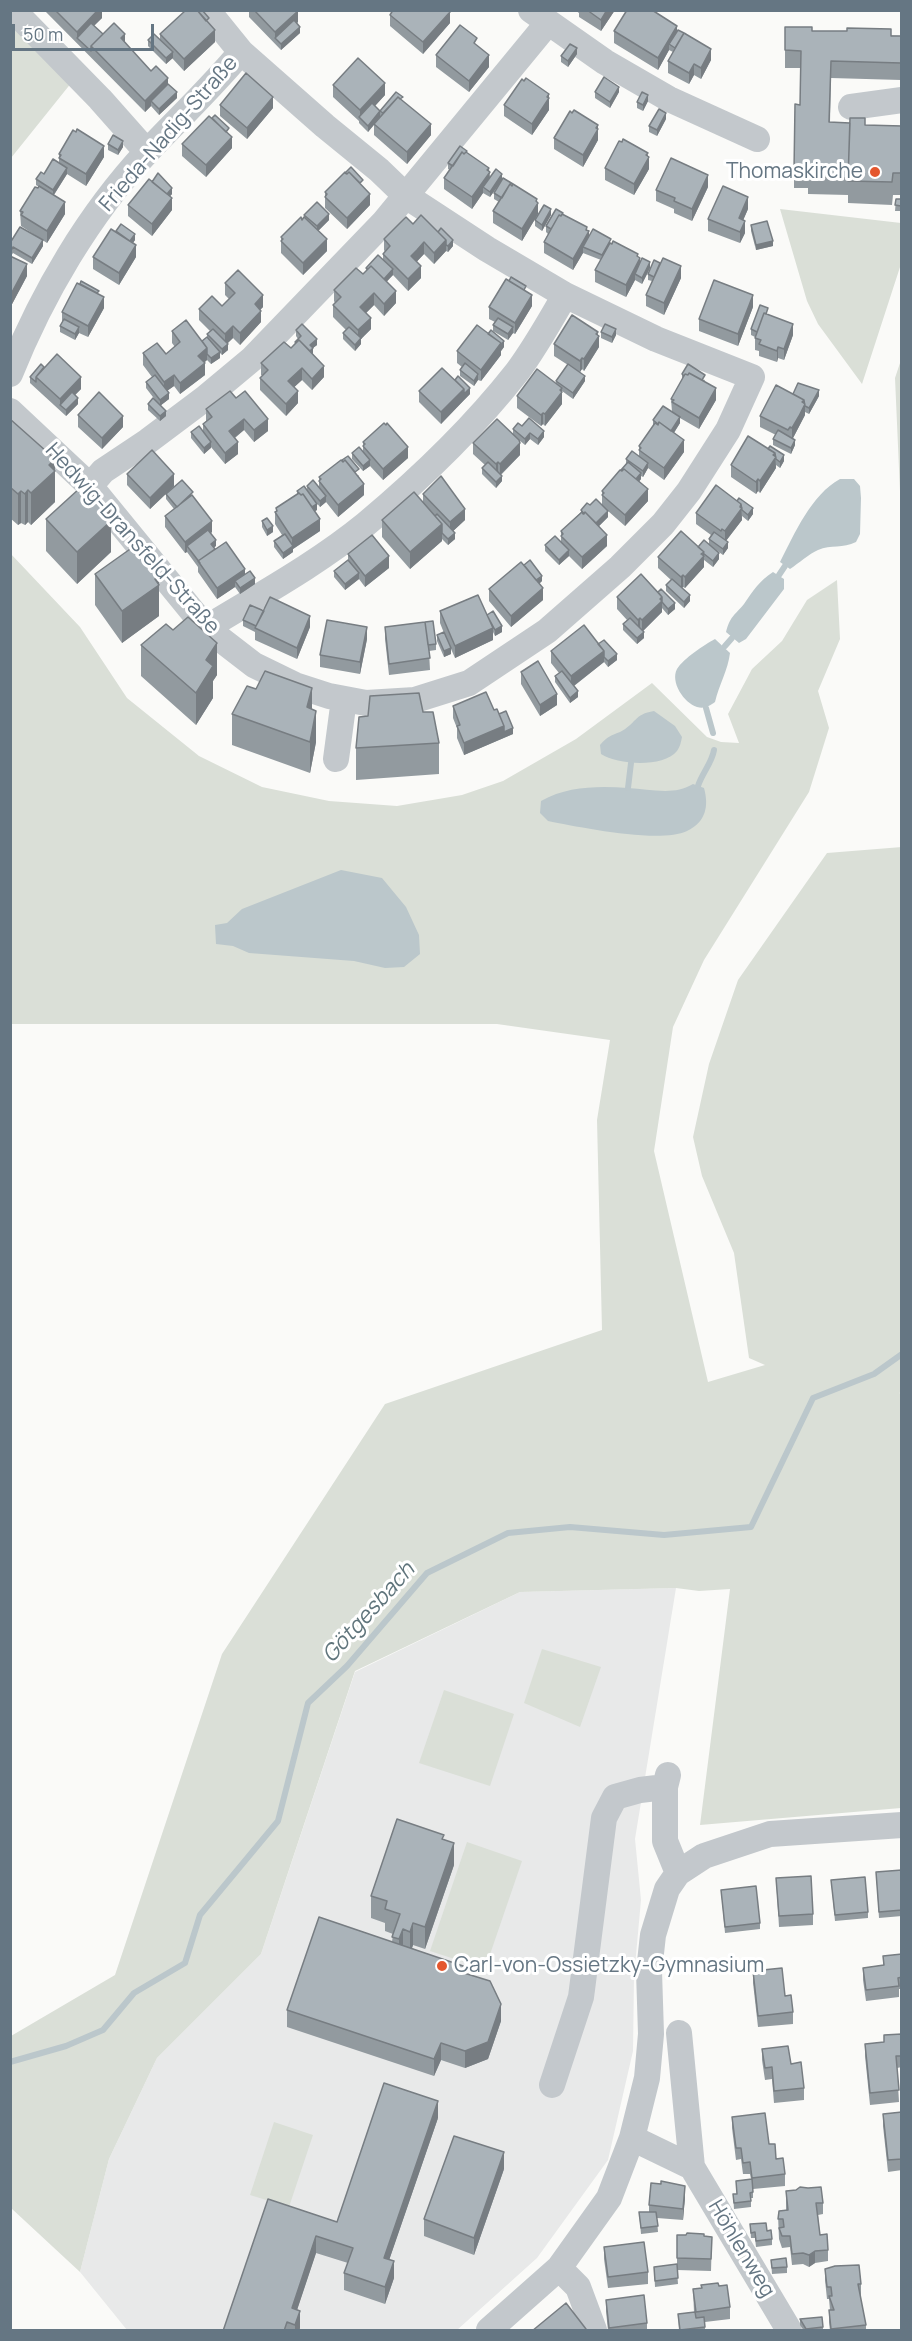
<!DOCTYPE html>
<html>
<head>
<meta charset="utf-8">
<style>
	body { margin:0 }
	#map { position:relative; width:912px; height:2341px; overflow:hidden; background:#fafaf8; font-family:Manrope,sans-serif }
	canvas { display:block }
	.frame { position:absolute; inset:0; border:12px solid #657683; pointer-events:none }
	.scale { position:absolute; left:12px; top:24px; width:142px; height:27px; box-sizing:border-box; border:3px solid #657683; border-top:0; padding-left:8px; font-size:18px; line-height:21px; white-space:nowrap; color:#657683; -webkit-text-stroke:4px #fff; paint-order:stroke }
</style>
</head>
<body>
<div id="map">
<canvas width="912" height="2341"></canvas>
<div class="frame"></div>
<div class="scale">50 m</div>
</div>
<script>
const g = document.querySelector('canvas').getContext('2d');
g.lineJoin = 'round';
function paint(path, color) { g.fillStyle = color; g.fill(path, 'evenodd'); }
function stroke(path, color, width, dash) { g.strokeStyle = color; g.lineWidth = width; g.lineCap = dash ? 'butt' : 'round'; g.setLineDash(dash || []); g.stroke(path); }
function drawText(font, color, halo, rows, align = 'center') {
  g.font = font + ' Manrope,sans-serif'; g.lineWidth = 6; g.setLineDash([]); g.textBaseline = 'middle'; g.strokeStyle = halo; g.fillStyle = color; for (const [text, x, y, turn = 0] of rows) {
    g.save(); g.translate(x, y); g.rotate((+turn || 0) * Math.PI / 180); g.textAlign = isNaN(turn) ? turn : align; if (halo) g.strokeText(text, 0, 0); g.fillText(text, 0, 0); g.restore();
  }
}
const built = new Path2D(`
	M676 1588 635 1839 641 1900 634 1977 633 2051 608 2160 537 2258 457 2330H127L80 2272 109 2159 157 2058 261 1954 355 1672 520 1592Z`);
const green = new Path2D(`
	M10 16 72 82 11 158H10Z
	M780 209 901 223V264L862 384 818 324 807 301Z
	M901 360V514L895 378Z
	M10 553 80 627 127 698 199 756 262 787 329 801 397 806 462 795 503 781 576 739 652 683 707 737 721 742 739 743 728 714 752 669 782 641 807 600 837 580 840 639 818 691 829 728 809 792 704 960 673 1027 654 1151 708 1382 765 1365 749 1358 734 1253 702 1176 693 1137 709 1064 738 980 827 853 902 847V1392L899 1393 902 1394 901 1808 700 1825 730 1589 699 1591 676 1588 520 1592 355 1671 261 1954 157 2058 109 2159 80 2272 11 2208V2036L115 1975 222 1654 385 1404 602 1330 597 1120 610 1040 497 1024H11Z
	M542 1649 601 1667 580 1727 524 1703Z
	M444 1690 514 1714 490 1786 419 1763Z
	M467 1842 522 1861 485 1969 430 1951Z
	M274 2122 313 2135 289 2207 250 2195Z`);
const water = new Path2D(`
	M840 479H854L860 486 861 498 860 534 856 542C843 549 831 544 818 550 809 554 799 563 790 569L780 562C795 533 811 495 840 479Z
	M773 572 784 579V589L746 639 739 643 726 632C730 616 735 615 744 604 753 591 759 581 773 572Z
	M715 639 730 653C728 670 719 685 715 702 709 706 705 709 697 707 684 703 670 682 677 669 684 658 704 645 715 639Z
	M654 711 675 726 682 737C681 742 680 747 677 751 663 768 618 765 601 754L600 745C608 736 610 736 620 732 636 724 634 714 654 711Z
	M693 784 704 788C709 806 706 822 687 831 659 844 579 827 548 821L540 813 541 801C568 786 598 786 628 788 650 789 674 796 693 784Z
	M341 870 382 878 406 907 419 935 420 954 404 967 385 968 354 961 249 953 233 946 216 944 215 925 227 923 242 909Z`);
const stream = new Path2D(`
	M779 575 785 566
	M725 646 732 638
	M706 708 713 733
	M698 786C702 773 712 763 714 750
	M628 788 631 763
	M10 2062 66 2046 103 2030 134 1993 185 1963 200 1915 278 1821 308 1703 347 1666 427 1573 508 1533 570 1527 664 1535 751 1527 813 1398 874 1374 902 1354`);
const minor = new Path2D(`
	M13 10 100 99 147 152
	M531 10 605 62 669 99 757 139
	M851 107 902 100
	M10 374C42 294 89 214 147 152 179 118 211 88 241 52
	M10 411 90 486 206 628 254 665 295 685 329 696 366 703 415 700 469 683 547 631 620 567 663 524 689 491 728 430 752 377 656 339 565 295 487 249 406 196 379 170 325 126 241 52 207 10
	M90 486 103 471 148 441 204 399 252 359 384 222 547 24
	M206 628C260 595 317 564 366 524 421 478 473 428 517 372 535 348 550 321 565 295
	M336 759 344 699
	M668 1775 665 1787V1841L678 1873
	M679 2033 692 2167
	M552 2085 581 1997 604 1818 615 1797 640 1790 665 1787
	M632 2138 692 2167 789 2330
	M559 2268 578 2287 594 2330
	M489 2330 559 2268 609 2198 632 2138 647 2078 651 2034 649 1971 653 1935 667 1889 678 1873 704 1856 770 1834 902 1825`);
const wall = new Path2D(`
	M44 10H102V18L94 26 103 34 125 43 151 71 168 84 177 98 159 115 151 106 145 112Z
	M249 10H297L298 22 297 23 300 33 281 50 249 17Z
	M575 10H615L601 31 579 17V13Z
	M390 15 450 23 423 54 390 26Z
	M209 23 215 42 184 71 172 58 166 64 148 46V40H160V34Z
	M614 31H677L711 60 701 79 694 75 689 84 668 73V61L673 52 669 50 658 70 614 43Z
	M812 31 902 36V82L901 80 831 78 830 122 865 125 902 126V218L901 217V211H895L896 199H901V195H893L892 205 848 203V195L808 194V188H794V171L800 105 801 68H785V50Z
	M477 46 489 67 469 92 436 67V55Z
	M577 54 568 67 561 62V56Z
	M333 85 385 95 375 106 380 116V111L403 101 431 135 407 164 374 135V125L368 132 359 123V121L333 97Z
	M595 92H619L610 108 595 98Z
	M549 94V110L532 135 504 116V105Z
	M648 101 643 111 637 108V102Z
	M220 105 273 108 247 139 220 116Z
	M666 119 657 136 649 132V126Z
	M598 128V140L583 167 554 149V138Z
	M229 134 232 148 206 177 182 156V144Z
	M108 144 123 147 118 155 108 150Z
	M467 153 489 171 490 177 502 180 490 197 483 193 472 209 444 189V178L450 170 448 169V163Z
	M59 154 104 157 86 186 67 174 54 195 65 214 47 243 21 226 20 211 39 187 36 185V179L59 163Z
	M648 156 649 169 634 195 605 180V168Z
	M152 182 172 194 170 196 172 210 152 236 128 216V205Z
	M363 186 370 205 347 229 325 208V192Z
	M708 187 692 221 674 213V209L656 201V190Z
	M494 193 537 202 538 214 522 241 493 223V211L499 202 494 199Z
	M748 209 743 220 745 233 740 243 708 231V219Z
	M563 214 587 230 589 237 611 243 638 257 640 264 650 268 642 284 635 280 626 297 595 282V270L601 260 583 253 573 270 544 253V242L548 234 546 232V226Z
	M304 215 329 220 318 231 327 251 303 275 281 253V237L302 220 304 217Z
	M551 215 542 231 535 226V220Z
	M413 224 453 246 448 252 446 251 434 264 424 254 416 262 421 278 408 291 393 275 386 281 396 303 384 316 374 305 366 313 371 329 361 339V344L355 351 343 339V333L346 330 333 317V305L335 303 334 301V290L363 274 366 271V268L383 260V254L385 252 384 250V239Z
	M751 225 773 246 756 250 751 231Z
	M116 231 135 240 133 243 136 257 119 285 93 269V257L116 233Z
	M10 243 43 246 32 264 13 253 11 256 27 276 11 306 10 305Z
	M648 274 681 278 664 315 646 306V295L652 281 648 280Z
	M225 283 263 307 260 310 261 322 240 345 233 338 227 343 228 350 222 355 220 353V358L211 364 207 360 204 363 205 375 180 394 174 386 167 391 169 399 161 405 166 416 160 421 148 410V404L156 401 146 388V382L152 377 143 365V353L166 354 175 347 172 343V331L202 341 207 337V334L210 331 199 320V309L222 306 229 299 225 295Z
	M526 291 532 306 515 334 513 333 508 340 493 331V325L495 322 489 319V307Z
	M99 294 104 308 88 337 79 333 75 340 60 332V326L62 323V312Z
	M753 307 738 346 699 331V319Z
	M767 315 793 335 784 360 778 358 777 362 759 356V351L755 350V337L751 335V329Z
	M296 330 317 345 313 348V354L324 377 312 390 302 380 294 387 298 403 286 416 260 390V378L263 376 261 375V363L291 348 298 339 296 336Z
	M601 332 616 335 612 343 601 338Z
	M598 335 599 347 584 371 582 369 580 372 585 381 573 399 562 391V404L545 426 543 424 541 426 517 408V396L556 384V381L568 365 554 356V344Z
	M504 347 501 351V355L481 381 478 380 474 386 460 376V370L462 367 457 363V351Z
	M44 367 81 389 75 395 78 404 66 416 30 383V377Z
	M682 374 705 380 704 382 716 400 699 429 680 418V423L674 433 684 452 664 480 648 468 643 477 641 476V479L639 482 648 501 625 526 608 511V517L599 526 607 546 582 569 569 556 559 565 545 551V545L561 541V531L581 512V510L590 505H602V491L626 464V459L639 456V446L653 426V420L672 412 671 399 682 379Z
	M419 391 470 394 441 424 419 402Z
	M793 394 819 396 809 414 805 412V415L793 438 795 445 791 454 773 445V439L776 435 760 427V416Z
	M236 398 268 431 254 442 244 430 235 438 238 454 225 464 211 447 204 454 191 438V432L203 430V424L206 421V409Z
	M78 415 123 427 102 449 78 427Z
	M10 419 55 459V502L31 525 28 522 25 525 21 523 18 525 10 518Z
	M522 426 544 437 538 445 530 439 525 445 519 440 520 455 501 475 502 481 496 488 482 474V468L485 465 473 454V443L513 434V429Z
	M748 436 784 461 780 468 776 465V468L760 493 758 491 756 494 731 477V465Z
	M363 442 408 458 383 480 370 466 363 471 352 459V453L363 452Z
	M127 474 174 486 193 497 212 532 211 533 216 546 213 547 245 575 255 584 240 594 235 587 217 599 198 572V567L187 552 185 553 165 527V516L174 509 166 499V494L150 509 127 485Z
	M359 475 358 476 364 495 338 517 326 502 320 507 315 501 317 510 314 511 320 531 293 549V552L283 559 274 547V541L282 535 275 524V512H276V508L297 495V491L307 490V486L319 487V477Z
	M716 485 753 514 748 521 742 516V520L726 541 728 548 723 555 709 545 719 559 713 567 704 560V567L685 588 683 587 682 588 690 601 684 608 666 591V585L671 580 658 568V557L709 545V539L711 535 696 524V513Z
	M84 493 110 520 111 552 77 584 46 551V519Z
	M423 494 465 520 453 531 455 539 448 545 442 539V541L410 569 382 537V520L423 502Z
	M262 521 273 532 267 536 262 527Z
	M137 553 159 607V616L122 643 95 605V574Z
	M348 554 389 568 365 587 359 579 345 590 334 577V571L348 560Z
	M524 565 542 581 539 584 543 600 511 627 489 601V589Z
	M641 574 675 609 668 615 662 608V612L643 631 644 638 637 644 623 630V624L627 620 617 609V597Z
	M264 611 310 627 297 659 255 640V632L243 626V620Z
	M440 611 487 615 502 632 495 636 493 632V640L455 658 451 649V654L444 657 437 641V635L444 633 440 623Z
	M385 627 436 644V650L429 651 430 670 389 675 385 639Z
	M173 630 217 675 213 681V698L196 725 141 676V645Z
	M367 639 360 674 320 667V655Z
	M598 644 617 660 608 667 604 662 574 686 578 697 570 703 555 682V676L559 673 551 663V651Z
	M521 672 557 705 540 716 521 684Z
	M256 689 312 709 316 742 310 773 232 745V714Z
	M453 706 494 710 499 714 513 734 464 755 457 738V728L453 718Z
	M423 712 439 743V774L356 780V748L368 716Z
	M444 1839 454 1865 425 1949 413 1945 412 1948 466 1973 501 2021 488 2059 465 2068 441 2060 434 2076 287 2027V2010L392 1942 393 1934 385 1931V1923L371 1918V1896Z
	M902 1870V1916L879 1918 876 1872Z
	M776 1878 813 1914V1925L779 1927Z
	M831 1880 868 1912V1918L835 1921Z
	M721 1890 760 1923V1929L725 1933Z
	M902 1954V1989H899V1997L866 2001 863 1980V1968L883 1965V1956Z
	M753 1971 785 1996 793 2012V2024L758 2027 753 1983Z
	M902 2034V2067L897 2068 899 2102 870 2105 865 2056V2044L884 2042V2035Z
	M762 2049 791 2064 804 2088V2100L774 2103 772 2079 765 2080 762 2060Z
	M902 2112V2170L888 2172 883 2126V2114Z
	M732 2117 769 2144 785 2174V2186L753 2189V2198H751V2207L734 2209 733 2194H737L736 2181 751 2179 750 2174H743L741 2159 736 2160 732 2128Z
	M438 2118 389 2260 394 2278 385 2304 344 2290V2273L348 2263 316 2253 297 2310 300 2328 299 2331H223L268 2199 337 2222Z
	M504 2169 474 2255 424 2236V2219Z
	M786 2191 823 2203V2214L818 2215 820 2235 828 2250V2261L815 2263 809 2267 803 2264 792 2265 790 2247 782 2248 779 2239 778 2215 786 2210Z
	M685 2197 683 2220 657 2218 658 2232 641 2234 639 2212H649V2205Z
	M750 2224 767 2231 772 2239V2245L756 2247 755 2238H751Z
	M677 2235 712 2237 711 2271 677 2270 678 2284 655 2287 654 2267 677 2264Z
	M604 2247 648 2272V2284L608 2288 604 2259Z
	M771 2260 787 2267V2273L772 2274Z
	M825 2269 861 2284V2295H860L866 2325V2331H830L829 2322V2310H830L829 2299H827L825 2280Z
	M719 2286 730 2307V2319L705 2322V2331H679L678 2314 694 2312 693 2289Z
	M606 2300 647 2323V2331H608L606 2311Z
	M800 2319 823 2327V2331H804L800 2325Z`);
const shadedWall = new Path2D(`
	M98 10H102V18L79 40 77 38V32Z
	M607 10H615L601 31V20Z
	M298 11V22L278 41 275 38V32Z
	M450 12V23L423 54V42Z
	M677 26V37L669 44V50L658 70V58Z
	M300 27V33L281 50V44Z
	M215 30V42L184 71V59Z
	M125 34V45L121 38Z
	M577 48V54L568 67V61Z
	M711 49V60L701 79V68Z
	M173 52V58L166 64V58Z
	M489 55V67L469 92V81Z
	M694 64V75L689 84V73Z
	M168 78V90L151 101V106L145 112V101Z
	M385 83V95L362 120 360 118V110Z
	M619 87V92L610 108V102Z
	M177 92V98L159 115V109Z
	M549 94V110L532 135V124Z
	M648 95V101L643 111V105Z
	M273 97V108L247 139V128Z
	M380 111V117L368 132V126Z
	M666 113V119L657 136V130Z
	M431 124V135L407 164V152Z
	M598 125V140L583 167V155Z
	M232 137V148L206 177V165Z
	M123 141V147L118 155V150Z
	M104 146V157L86 186V174Z
	M648 153V159L649 157V169L634 195V184Z
	M67 168V174L53 196V190Z
	M489 168 490 183 483 187V193L472 209V197Z
	M502 174V180L490 197V192Z
	M708 175V187L692 221V209Z
	M172 188V194L164 203V198Z
	M370 194V205L347 229V218Z
	M748 197V209L739 230V218Z
	M172 198V210L152 236V224Z
	M537 199V205L538 203V214L522 241V229Z
	M65 202V214L47 243V231Z
	M551 209V215L542 231V225Z
	M329 214V220L317 232V226Z
	M745 221V233L740 243V232Z
	M587 227V233L589 231V243L583 247V253L573 270V259Z
	M135 234V240L130 247V241Z
	M327 239V251L303 275V263Z
	M43 240V246L32 264V258Z
	M446 240V251L434 264V253Z
	M453 240V246L448 252V246Z
	M773 241V246L756 250V245Z
	M424 242V254L411 268V256Z
	M136 245V257L119 285V273Z
	M638 254V260L640 258V270L635 274V280L626 297V285Z
	M650 262V268L642 284V278Z
	M27 264V276L11 306V294Z
	M421 266V278L408 291V279Z
	M681 266V278L664 315V303Z
	M393 269V275L381 288V282Z
	M396 291V303L384 316V304Z
	M374 293V305L360 319V307Z
	M263 295V307L255 315V304Z
	M532 295V306L515 334V323Z
	M753 295V307L738 346V334Z
	M104 297V308L88 337V326Z
	M261 311V322L240 345V333Z
	M371 318V329L361 339V344L355 351V345L358 341V330Z
	M793 324V335L784 360V349Z
	M233 326V338L225 346V334Z
	M79 327V333L75 340V334Z
	M513 327V333L508 340V334Z
	M616 329V335L612 343V337Z
	M598 332V337L599 336V347L584 371V359Z
	M317 339V345L313 348V354L307 360 310 345Z
	M504 341V347L501 351V355L481 381V370L501 343Z
	M228 344V350L222 355V349Z
	M778 347V358L777 362V351Z
	M207 348V360L198 367V356Z
	M220 352V358L211 364V358Z
	M582 358V369L580 372V361Z
	M205 363V375L180 394V383Z
	M324 366V377L312 390V379Z
	M302 368V380L288 393V381Z
	M478 374V380L474 386V381Z
	M174 375V386L164 393V382Z
	M585 376V381L573 399V393Z
	M81 377V389L63 407 60 405V399Z
	M470 388V394L464 400V394Z
	M562 388V404L545 426V414Z
	M716 388V400L699 429V418Z
	M464 389V400L441 424V412Z
	M819 390V396L809 414V408Z
	M298 391V403L286 416V404Z
	M169 393V399L160 406V400Z
	M78 398V404L66 416V410Z
	M804 400 805 404V415L792 440V428Z
	M166 411V416L160 421V416Z
	M543 413V424L541 426V415Z
	M123 416V427L102 449V438Z
	M680 417V423L671 437V432Z
	M244 419V430L229 442V431Z
	M268 419V431L254 442V430Z
	M544 431V437L538 445V439Z
	M530 433V439L525 445V439Z
	M684 440V452L664 480V468Z
	M795 440V445L791 454V448Z
	M211 442V448L204 454V448Z
	M238 442V454L225 464V453Z
	M520 443V455L500 475V464Z
	M408 447V458L383 480V469Z
	M775 453 776 468 760 493V481Z
	M784 455V461L780 468V462Z
	M55 459V502L31 525V493L49 465Z
	M370 460V466L363 471V466Z
	M498 462V474L496 476V464Z
	M648 463V468L643 477V471Z
	M641 473V479L633 488V482Z
	M174 474V486L150 509V498Z
	M502 476V481L496 488V482Z
	M758 479V491L756 494V482Z
	M364 484V495L338 517V505Z
	M648 489V501L625 526V515Z
	M28 490V522L25 525V494Z
	M21 491V523L18 525V494Z
	M326 496V502L320 507V501Z
	M317 504V510L309 515V509Z
	M741 504 742 520 725 542V531Z
	M753 508V514L748 521V515Z
	M465 509V520L450 534V522Z
	M110 511V522L111 521V552L77 584V552Z
	M608 511V517L595 530V524Z
	M320 519V531L293 549V552L283 559V553L292 547V538Z
	M212 521V532L190 550 187 546V552L185 553V542Z
	M442 524V541L410 569V552Z
	M273 526V532L267 536V530Z
	M455 533V539L448 545V539Z
	M607 535V546L582 569V557Z
	M216 540V546L211 550V544Z
	M728 542V548L723 555V549Z
	M569 550V556L559 565V560Z
	M704 552V567L685 588V577Z
	M719 553V559L713 567V561Z
	M389 556V568L365 587V576Z
	M245 569V581H235V587L217 599V588Z
	M359 573V579L345 590V584Z
	M159 575V616L122 643V611Z
	M683 575V587L681 589V577Z
	M542 576V581L533 589V583Z
	M255 578V584L240 594V588Z
	M543 588V600L511 627V616Z
	M690 595V601L684 608V602Z
	M662 597V612L642 632V620Z
	M675 603V609L668 615V609Z
	M310 616V627L297 659V648Z
	M640 618V630L638 631V620Z
	M502 626V632L495 636V630Z
	M367 627V639L360 674V662Z
	M493 628V640L455 658V646Z
	M644 632V638L637 644V638Z
	M217 643V675L213 681V698L196 725V693L206 660Z
	M451 648V654L444 657V651Z
	M604 651V662L571 688V676Z
	M617 654V660L608 667V661Z
	M312 688V719L307 707Z
	M578 691V697L570 703V698Z
	M557 694V705L540 716V705Z
	M316 711V742L310 773V742Z
	M504 726 513 728V734L464 755V743Z
	M454 1843V1865L425 1949V1927Z
	M413 1923V1945L410 1954V1932Z
	M403 1929V1952L399 1961V1939Z
	M501 2004V2021L488 2059 465 2068V2051Z
	M441 2043V2060L434 2076V2059Z
	M438 2101V2118L384 2275V2258Z
	M504 2152V2169L474 2255V2238Z
	M685 2186V2197L683 2220V2209Z
	M316 2236V2253L292 2325V2308Z
	M815 2251V2263L809 2267V2255Z
	M394 2261V2278L385 2304V2287Z
	M300 2311V2328L299 2331H295V2325Z`);
const building = new Path2D(`
	M55 10H98L77 32Z
	M186 10H197L215 30 184 59 160 34Z
	M197 10H202L209 18 206 21Z
	M254 10H297L298 11 275 32Z
	M393 10H448L450 12 423 42 390 15Z
	M587 10H607L601 20Z
	M627 10H652L677 26 658 58 614 31Z
	M294 20 300 27 281 44 275 38Z
	M91 23 103 34 91 46V51L77 38Z
	M114 23 125 34 121 38 151 71 156 66 168 78 145 101 91 46Z
	M460 25 477 38 474 43 489 55 469 81 436 55Z
	M785 27H812V31H847V28L891 29V36H902V65L901 63 831 61 829 122 850 123 848 178 808 177V171H794L795 104 800 105 801 51 785 50Z
	M678 30 686 34 684 33 675 48 669 44Z
	M684 33 711 49 701 68 694 64 689 73 668 61Z
	M154 34 173 52 166 58 148 40Z
	M570 44 577 48 568 61 561 56Z
	M358 58 385 83 360 110 333 85Z
	M246 73 273 97 247 128 220 105Z
	M604 77 619 87 610 102 595 92Z
	M526 78 549 94 547 97 549 98 532 124 504 105 522 79 524 81Z
	M168 84 177 92 159 109 151 101Z
	M396 92 403 97 400 99 398 97 383 113 380 111Z
	M642 92 648 95 643 105 637 102Z
	M398 97 431 124 407 152 374 124Z
	M372 103 380 111 368 126 359 117Z
	M659 109 666 113 657 130 649 126Z
	M574 110 598 125 596 128 598 129 583 155 554 138 570 111 572 113Z
	M215 115 229 128 226 132 212 118Z
	M209 116 232 137 206 165 182 144Z
	M850 118H865V125L902 126V173H893L892 182 848 181Z
	M77 129 104 146 86 174 59 158 61 155 59 154 73 130 76 132Z
	M113 135 123 141 118 150 108 144Z
	M623 139 648 153 646 155 649 157 634 184 605 168 619 141 622 142Z
	M460 146 467 151 464 154 462 152 453 166 448 163Z
	M462 152 464 154 466 152 489 168 487 170 490 172 472 197 444 178Z
	M671 158 708 175 692 209 674 201 675 198 656 190Z
	M53 159 67 168 53 190 36 179 41 172 44 174Z
	M351 167 363 180 360 183 349 172 347 174 345 173Z
	M496 169 502 174 490 192 483 187Z
	M345 172 347 174 349 172 370 194 347 218 325 197 327 194 325 192Z
	M158 173 172 188 167 194 152 182Z
	M503 178 513 184 512 186 510 184 502 198 494 193Z
	M149 179 172 198 152 224 128 205Z
	M510 184 512 186 513 184 537 199 536 201 538 203 522 229 493 211Z
	M39 186 65 202 47 231 21 215 23 212 20 211 35 187 38 188Z
	M723 186 748 197 739 218 745 221 740 232 708 219Z
	M901 194H902V212H901V206L895 205 896 199H901Z
	M317 202 329 214 317 226 304 215Z
	M544 205 551 209 542 225 535 220Z
	M556 209 563 213 561 216 559 215 551 229 546 226Z
	M562 214 587 227 586 230 589 231 573 259 544 242 559 215 561 216Z
	M421 215 446 240 434 253 424 242 417 250 411 256 421 266 408 279 383 254 390 246 384 239 406 217 413 224Z
	M301 217 302 220 304 217 327 239 303 263 281 241 283 239 281 237Z
	M767 221 773 241 756 245 751 225Z
	M121 224 135 234 130 241 116 231Z
	M20 227 43 240 32 258 13 247 10 252V243Z
	M441 228 453 240 448 246 446 245V240L438 232Z
	M111 229 136 245 119 273 93 257Z
	M593 229 611 239 602 255 583 247Z
	M613 241 638 254 637 256 640 258 626 285 595 270 610 243 612 244Z
	M378 255 393 269 384 279 371 266 368 269 366 268Z
	M10 256 27 264 11 294H10Z
	M642 258 650 262 642 278 635 274Z
	M663 258 681 266 664 303 646 295Z
	M654 260 660 263 654 277 648 274Z
	M371 266 396 291 384 304 374 293 360 307 371 318 358 330 333 305 341 297 334 290 356 268 363 274Z
	M238 270 263 295 255 304 261 311 240 333 233 326 225 334 199 309 212 296 222 306 235 293 225 283Z
	M511 277 526 286 524 290 509 281Z
	M506 279 532 295 515 323 489 307Z
	M714 280 753 295 738 334 699 319Z
	M81 281 99 291 97 293 80 284Z
	M77 283 104 297 88 326 62 312Z
	M760 305 768 308 766 314 764 313 757 332 751 329Z
	M764 313 793 324 784 349 778 347 777 351 759 344 761 340 755 338Z
	M572 315 598 332 596 334 599 336 584 359 582 358 580 361 554 344Z
	M498 318 513 327 508 334 493 325Z
	M64 319 79 327 75 334 60 326Z
	M186 320 207 348 198 356 205 363 180 383 174 375 164 382 143 353 157 343 166 354 180 342 172 331Z
	M302 324 317 339 310 345 313 348 310 351 299 340 296 343 295 342 301 336 296 330Z
	M605 324 616 329 612 337 601 332Z
	M477 325 501 343 481 370 457 351Z
	M349 327 361 338 355 345 343 333Z
	M213 329 228 344 222 349 207 334Z
	M491 330 504 341 501 345V343L488 334Z
	M207 337 220 352 211 358 207 354V348L202 341Z
	M299 340 324 366 312 379 302 368 288 381 298 391 286 404 260 378 268 370 261 363 284 342 291 348Z
	M57 354 81 377 60 399 36 377Z
	M465 363 478 374 474 381 460 370Z
	M41 364 44 367 36 377V382L30 377Z
	M568 364 585 376 573 393 556 381Z
	M688 364 705 375 702 380 689 373 688 375 685 374 684 376 682 374Z
	M442 368 464 389 441 412 419 391Z
	M537 369 562 388 560 390 562 392 545 414 543 413 541 415 517 396Z
	M689 373 716 388 699 418 672 402 674 400 671 399 685 374 688 375Z
	M155 375 169 393 160 400 146 382Z
	M458 376 470 388 464 394V389L455 380Z
	M798 383 819 390 809 408 805 406 804 400 793 394Z
	M776 385 804 400 802 402 805 404 799 416 792 428 790 427 788 430 760 416Z
	M230 391 236 398 245 391 268 419 254 430 244 419 229 431 238 442 225 453 203 424 212 417 206 409Z
	M72 392 78 398 66 410 60 405Z
	M99 392 123 416 102 438 78 415Z
	M153 398 166 411 160 416 148 404Z
	M663 406 680 417 671 431 659 422 658 424 653 420Z
	M529 418 544 431 538 439 530 433 525 439 513 429 518 423 522 426Z
	M10 419 55 459 49 465 55 471 31 493 28 490 25 494 21 491 18 494 10 487Z
	M497 419 519 440 520 443 500 464 498 462 496 464 473 443Z
	M659 422 684 440 664 468 639 450 641 448 639 446 655 423 658 425Z
	M384 423 386 425 387 423 408 447 383 469 363 446 365 444 363 442Z
	M199 426 211 442 204 448 191 432Z
	M778 430 795 440 791 448 773 439Z
	M748 436 775 453 773 455 776 457 760 481 758 479 756 482 731 465Z
	M770 446 784 455 780 462 776 459 775 453 768 449Z
	M359 447 370 460 363 466 352 453Z
	M152 450 174 474 150 498 127 474Z
	M632 451 648 463 643 471 626 459Z
	M348 456 359 469 355 472 345 460 343 462 342 460Z
	M341 460 343 462 345 460 364 484 338 505 319 481 321 479 319 477Z
	M488 462 502 476 496 482 482 468Z
	M628 462 641 473 636 479 624 469 622 471 621 470Z
	M624 469 648 489 625 515 602 495 604 493 602 491 620 470 622 471Z
	M441 476 465 509 450 522 423 494Z
	M182 480 193 492 177 507 166 494Z
	M313 480 326 496 320 501 307 486Z
	M716 485 741 504 740 507 742 508 725 531 722 529 721 531 696 513Z
	M304 486 317 504 312 507 303 494 301 495 297 491Z
	M80 488 84 493 88 489 110 511 105 516 111 521 77 552 46 519Z
	M414 492 442 524 410 552 382 520Z
	M299 493 301 495 303 494 320 519 292 538 275 512 277 511 276 508Z
	M192 495 212 521 185 542 165 516Z
	M739 498 753 508 748 515 742 510 741 504 737 501Z
	M596 499 608 511 596 523 585 512 584 514 581 510 587 503 590 505Z
	M582 512 583 514 585 512 607 535 582 557 561 536 563 534 561 531Z
	M437 514 455 533 448 539 442 533V524L435 516Z
	M267 518 273 526 267 530 262 521Z
	M208 530 216 540 211 544 215 549 198 561 200 563 187 546Z
	M681 531 704 552 701 554 704 556 685 577 683 575 681 577 658 557Z
	M714 532 728 542 723 549 709 539Z
	M285 534 293 546 283 553 274 541Z
	M372 535 389 556 365 576 348 554Z
	M555 536 569 550 559 560 545 545Z
	M704 540 719 553 713 561 703 553 704 552 698 547Z
	M226 542 245 569 217 588 198 561Z
	M133 547 137 553 142 550 159 575 155 579 159 585 122 611 95 574Z
	M348 560 359 573 345 584 334 571Z
	M530 560 542 576 536 580 524 565Z
	M521 562 543 588 511 616 489 589Z
	M250 571 255 578 240 588 235 581Z
	M641 574 662 597 660 599 662 601 642 620 640 618 638 620 617 597Z
	M672 579 690 595 684 602 666 585Z
	M661 589 675 603 668 609 662 602V597L658 592Z
	M478 595 493 628 455 646 440 611Z
	M270 597 310 616 297 648 255 628Z
	M250 605 264 611 256 626 243 620Z
	M493 611 502 626 495 630 487 615Z
	M188 617 217 643 206 660 213 666 196 693 141 645 166 624 173 630Z
	M630 618 644 632 637 638 623 624Z
	M327 620 367 627 360 662 320 655Z
	M433 621 436 644 428 645 425 622Z
	M425 622 430 658 389 664 385 627Z
	M584 625 604 651 571 676 551 651Z
	M444 632 451 648 444 651 437 635Z
	M604 640 617 654 608 661 604 657V651L598 644Z
	M538 661 557 694 540 705 521 672Z
	M265 671 312 688 307 707 316 711 310 742 232 714 247 686 256 689Z
	M562 671 578 691 570 698 555 676Z
	M486 692 494 710 497 709 504 726 464 743 457 726 460 725 453 706Z
	M419 693 423 712H433L439 743 356 748 359 717 368 716 370 696Z
	M506 711 513 728 504 732V726L499 714Z
	M397 1819 444 1835 442 1839 454 1843 425 1927 413 1923 410 1932 403 1929 399 1939 392 1937 400 1914 385 1909 387 1901 371 1896Z
	M902 1870V1910L879 1912 876 1872Z
	M811 1876 813 1914 779 1916 776 1878Z
	M865 1877 868 1912 835 1915 831 1880Z
	M756 1886 760 1923 725 1927 721 1890Z
	M319 1917 466 1967 464 1973 490 1981 501 2004 488 2042 465 2051 441 2043 434 2059 287 2010Z
	M902 1954V1977L898 1978 899 1986 866 1990 863 1968 884 1965 883 1956Z
	M782 1968 785 1996 791 1995 793 2012 758 2016 753 1971Z
	M902 2034V2056H896L899 2090 870 2093 865 2044 884 2042V2035Z
	M788 2046 791 2064 801 2062 804 2088 774 2091 772 2067 765 2068 762 2049Z
	M384 2083 438 2101 384 2258 394 2261 385 2287 344 2273 353 2248 316 2236 292 2308 300 2311 295 2325 287 2322 284 2331H223L268 2199 337 2222Z
	M902 2112V2159L888 2160 883 2114Z
	M765 2113 769 2144H775L776 2159 783 2158 785 2174 752 2178 750 2162 743 2163 741 2148H736L732 2117Z
	M454 2136 504 2152 474 2238 424 2219Z
	M752 2179 753 2192 750 2193 751 2201 734 2203 733 2194H737L736 2181Z
	M661 2181 685 2186 683 2209 649 2205 651 2183 661 2184Z
	M800 2187 808 2188 821 2187 823 2203H816L820 2235 827 2234 828 2250 815 2251 809 2255 803 2253 792 2254 790 2236H782L779 2228 784 2227 783 2219H778L779 2211 788 2210 786 2191 796 2190Z
	M639 2212H656L658 2226 641 2228Z
	M766 2223 767 2231 771 2230 772 2239 756 2241 755 2232 751 2233 750 2224Z
	M687 2233 704 2234V2236L712 2237 711 2259 677 2258V2235H686Z
	M644 2242 648 2272 608 2277 604 2247Z
	M786 2258 787 2267 772 2268 771 2260Z
	M677 2264 678 2278 655 2281 654 2267Z
	M859 2265 861 2284H858L866 2325 831 2329 829 2310H834L829 2296H832L831 2287H827L825 2269 835 2266Z
	M718 2283 719 2286 727 2285 730 2307 696 2312 693 2289 702 2288 701 2285Z
	M644 2295 647 2323 609 2328 606 2300Z
	M566 2303 586 2329 584 2331H532Z
	M695 2312 696 2318 704 2317 705 2327 680 2330 678 2314Z
	M822 2317 823 2327 806 2329 800 2319Z`);
const markers = [
	[875,172,6,"#e4572e"],
	[442,1966,6,"#e4572e"]
];
const streetNames = [
	["Frieda-Nadig-Straße",169,134,-49],
	["Hedwig-Dransfeld-Straße",132,539,48],
	["Höhlenweg",741,2249,59]
];
const poiNames = [
	["Thomaskirche",863,172],
	["Carl-von-Ossietzky-Gymnasium",454,1966,"left"]
];
const waterNames = [
	["Götgesbach",369,1613,-48]
];
paint(built, '#e8e9e9');
paint(green, '#dadfd7');
paint(water, '#bbc7cb');
stroke(stream, '#bbc7cb', 6);
stroke(minor, '#c3c8cc', 26);
paint(wall, '#929a9f');
paint(shadedWall, '#777d82');
paint(building, '#aab3b9');
stroke(building, '#777d82', 1.5);
for (const [x, y, r, color] of markers) { const dot = new Path2D(); dot.arc(x, y, r, 0, 2 * Math.PI); g.fillStyle = color; g.fill(dot); stroke(dot, '#fff', 2); }
drawText('21px', '#657683', '#fff', streetNames);
drawText('21px', '#657683', '#fff', poiNames, 'right');
drawText('italic 22px', '#60757c', '#fff', waterNames);
</script>
</body>
</html>
